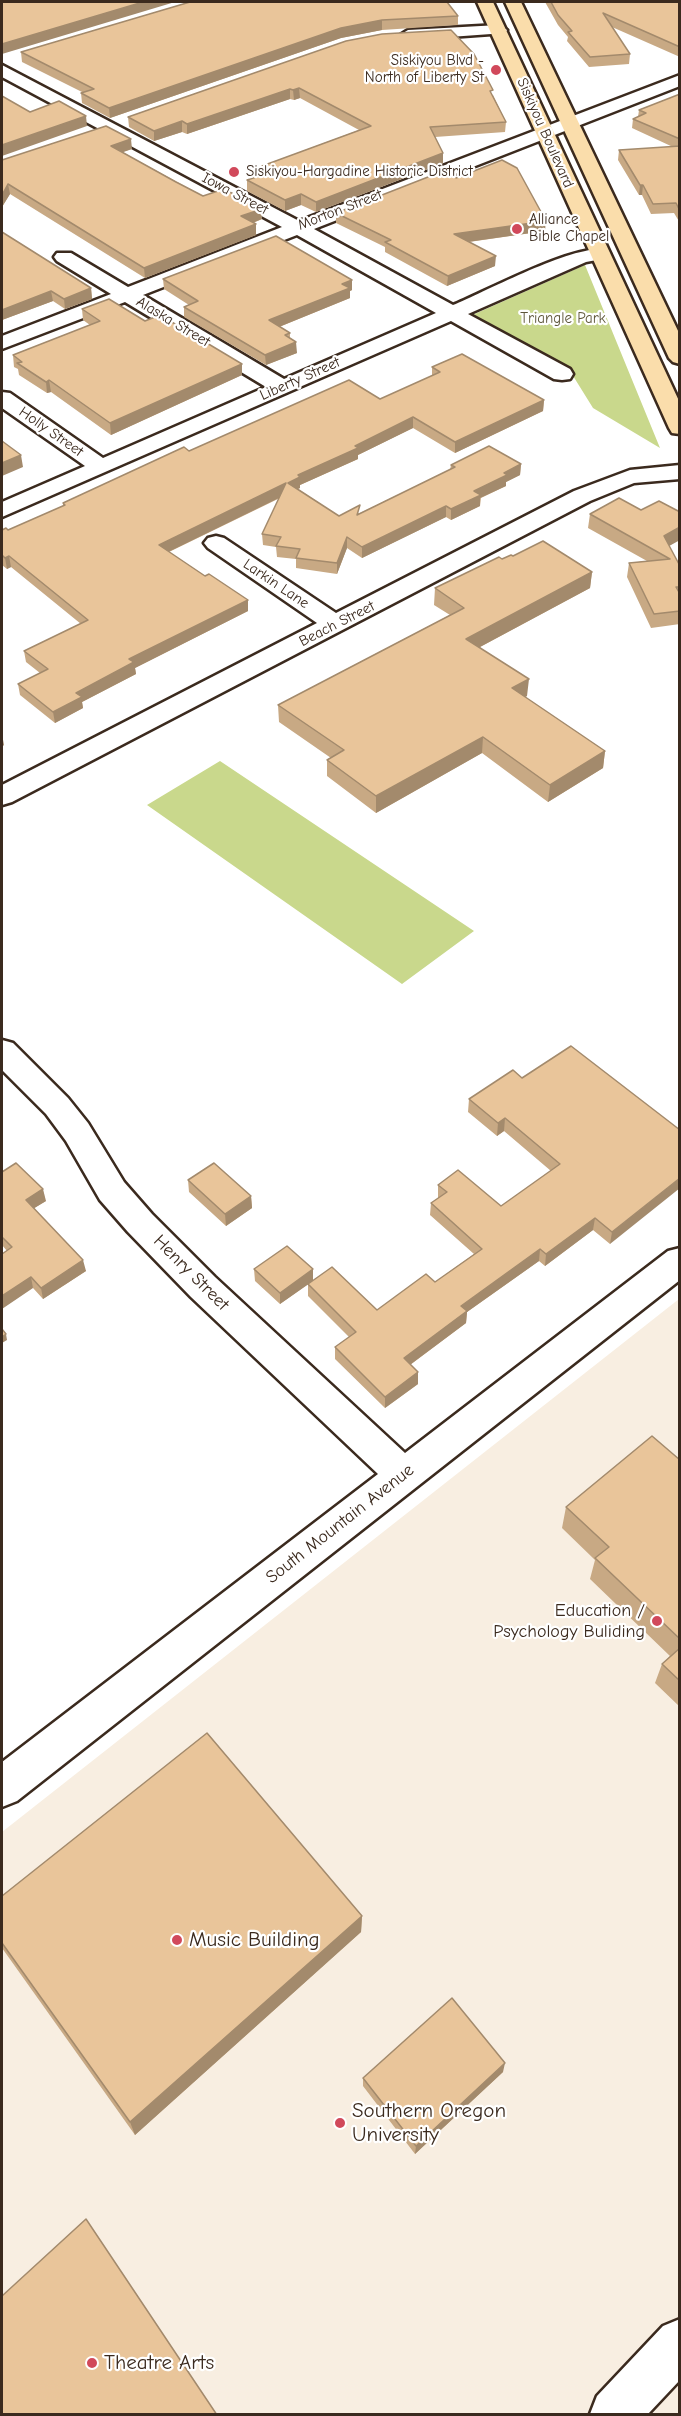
<!DOCTYPE html>
<html>
<head>
<meta charset="utf-8">
<style>
	body { margin:0 }
	#map { position:relative; width:681px; height:2416px; overflow:hidden; background:#fff; font-family:"Comic Neue",sans-serif }
	canvas { display:block }
	.frame { position:absolute; inset:0; border:3px solid #3b2a1e; pointer-events:none }
</style>
</head>
<body>
<div id="map">
<canvas width="681" height="2416"></canvas>
<div class="frame"></div>
</div>
<script>
const g = document.querySelector('canvas').getContext('2d');
g.lineJoin = 'round';
function paint(path, color) { g.fillStyle = color; g.fill(path, 'evenodd'); }
function stroke(path, color, width, dash) { g.strokeStyle = color; g.lineWidth = width; g.lineCap = dash ? 'butt' : 'round'; g.setLineDash(dash || []); g.stroke(path); }
function drawText(font, color, halo, rows, align = 'center') {
  g.font = font + ' "Comic Neue",sans-serif'; g.lineWidth = 4.5; g.setLineDash([]); g.textBaseline = 'middle'; g.strokeStyle = halo; g.fillStyle = color; for (const [text, x, y, turn = 0] of rows) {
    g.save(); g.translate(x, y); g.rotate((+turn || 0) * Math.PI / 180); g.textAlign = isNaN(turn) ? turn : align; if (halo) g.strokeText(text, 0, 0); g.fillText(text, 0, 0); g.restore();
  }
}
const built = new Path2D(`
	M679 1299V2414H2V1832Z`);
const green = new Path2D(`
	M585 265 660 448 593 408 570 371 470 316Z
	M220 761 474 931 402 984 147 805Z`);
const minor = new Path2D(`
	M499 25 507 30 505 33 408 40 400 35 408 30Z
	M2 65 299 221 680 75V86L314 229 453 305C485 292 577 242 607 250L610 254 607 258 586 262 468 314 570 369 573 374 570 379 562 380 554 379 451 321 2 517V502L85 466 2 408V392L10 393 103 458 266 387 125 302 2 349V336L111 294 57 261 54 257 57 253H71L128 287 282 227 2 77ZM297 235 436 313 284 379 143 295Z
	M680 465V479L634 483 590 501 12 802 2 805V785L317 623 208 548 204 543 208 538 216 536 224 538 336 613 574 491 630 470Z
	M2 1040 13 1043 68 1098 88 1123 124 1182 152 1214 215 1277 405 1453 668 1251 680 1248V1280L17 1801 2 1807V1762L378 1474 191 1297 128 1232 100 1200 66 1141 46 1114 2 1070Z
	M680 2319V2380L648 2414H590L597 2396 663 2326Z`);
const major = new Path2D(`
	M477 2H493L680 403V434L672 433 669 428Z
	M505 2H521L680 335V364L673 362 669 358Z`);
const wall = new Path2D(`
	M190 2 458 16V25L382 30 341 38 110 118 82 103 81 93H84L22 62 21 52Z
	M545 2H680V57L612 27 630 54 629 64 589 67 567 41 568 37 558 25Z
	M346 41 493 95 506 122 505 132 435 137 443 163 316 212 301 205 285 211 247 191V180L262 175V166L359 130 300 98 294 100 290 99 187 134 182 132 154 141 129 127 128 117Z
	M680 94V223L674 213 651 214 642 195H639L618 160 619 150 673 147 632 128 633 119 638 117 639 110Z
	M132 149 122 152 203 196 262 209V219L253 223 256 224V235L145 278 10 194 2 207V160Z
	M456 178 545 231 469 242 495 266 447 286 385 252V247L336 223V213Z
	M2 232 91 288 92 299 65 309 53 301 2 320Z
	M163 279 352 280V290L350 291V298L279 327 290 333V339L297 353 266 365 184 317V307L189 305 164 289Z
	M82 309 145 321 242 375 111 435 51 392 47 393 19 375 18 369 14 367 13 355 90 325 83 320Z
	M432 367 544 400 543 411 455 453 413 428 358 455V459L300 485V488L298 489 339 516 360 513 450 470 451 465 521 464 520 475 506 482V486L481 498 480 506 451 520 446 517 362 558 347 548 337 574 296 568V559L277 557 276 547 263 545 262 534 280 498 169 552 205 576 248 600V611L135 668 136 674 82 702 83 708 55 723 20 695 18 684 40 673 26 662 24 651 81 624 11 567 7 569 2 565V530H8L63 506V503L189 451 380 399 432 376Z
	M590 514 669 546 680 566V624L651 628 627 577 629 563 647 561 588 528Z
	M513 556 592 572 590 588 480 647 527 696 525 697 605 751 603 768 548 802 482 753 376 813 327 776V760L331 758 279 722 278 705 450 615 434 605 435 588 502 559Z
	M522 1078 680 1130 610 1244 593 1230 545 1266 539 1261 467 1312 466 1323 410 1365 418 1384 385 1408 335 1359V1347L349 1337 308 1296V1284L280 1304 255 1281 254 1269H313V1281L377 1310 435 1282 474 1254 430 1215 431 1203 438 1198V1185L501 1206 551 1171 504 1131 497 1136 468 1112 469 1099Z
	M2 1172 46 1201 34 1208 86 1271 43 1299 33 1288 7 1251 2 1245Z
	M188 1180 251 1196 252 1208 226 1226 189 1192Z
	M680 1460V1707L655 1683 662 1664 670 1656 590 1579 595 1560 562 1528 566 1507Z
	M2 1896 362 1916 361 1932 135 2135 2 1948Z
	M503 2072 415 2154 363 2086V2078Z`);
const shadedWall = new Path2D(`
	M143 2H175L2 54V44Z
	M382 20V30L341 38 110 118 109 108 341 28Z
	M299 88 300 98 294 100 293 90Z
	M290 89V99L187 134V124Z
	M86 116 87 126 2 156V145Z
	M182 121V132L154 141V131Z
	M131 139 132 149 112 156 111 146Z
	M443 153V163L316 212V202Z
	M8 184 10 194 2 207V195Z
	M640 185H643L642 195H639Z
	M301 194V205L285 211V200Z
	M262 209V219L242 227 241 216Z
	M546 221 545 231 453 244 454 234Z
	M256 224V235L145 278 144 268Z
	M496 256 495 266 447 286 448 276Z
	M352 280V290L350 291V298L269 331V320Z
	M91 288 92 299 65 309 64 299Z
	M51 291 53 301 2 320V310Z
	M296 342 297 353 266 365 265 355Z
	M242 364V375L111 435 110 423Z
	M49 380 51 392 47 393 46 382Z
	M544 400 543 411 455 453V442Z
	M413 417V428L358 455V459L300 485V488L288 493V483L298 475 355 446Z
	M21 455 23 467 2 476V463Z
	M521 464 520 475 506 482V486L480 498V506L451 520V509L474 491 504 473Z
	M286 483 287 494 160 556 159 545Z
	M446 506V517L362 558V547Z
	M680 527V540L662 550 664 536Z
	M347 537V548L337 574V563Z
	M9 556 11 567 7 569 5 558Z
	M592 572 590 588 465 655 466 639Z
	M248 600V611L135 668 136 674 82 702 83 708 55 723 53 712 76 693 129 659Z
	M529 679 527 696 511 704 512 688Z
	M2 734 4 745 2 747Z
	M483 737 482 753 376 813V796Z
	M605 751 603 768 548 802 550 785Z
	M505 1118 504 1131 497 1136 498 1123Z
	M680 1178V1188L610 1244 612 1232Z
	M43 1189 46 1201 28 1212 26 1200Z
	M251 1196 252 1208 226 1226 225 1214Z
	M595 1218 593 1230 545 1266 546 1254Z
	M540 1249 539 1261 467 1312 466 1323 403 1370 404 1358 461 1306Z
	M83 1260 86 1271 43 1299 41 1288Z
	M313 1269V1281L280 1304V1293Z
	M31 1277 33 1288 2 1309V1296Z
	M6 1334 7 1340 2 1343V1337Z
	M418 1372V1384L385 1408V1397Z
	M362 1916 361 1932 135 2135 130 2122Z
	M505 2063 503 2072 415 2154 416 2146Z`);
const building = new Path2D(`
	M2 2H143L2 44Z
	M190 2H447L458 16 382 20 341 28 109 108 81 93 94 89 21 52Z
	M551 2H680V47L603 13 630 54 590 57 568 32 572 31 558 15Z
	M451 30 474 54 493 90 490 91 506 122 430 127 443 153 316 202 301 194 285 200 247 180 272 172 262 166 371 126 299 88 293 90 290 89 187 124 182 121 154 131 128 117 346 41 382 34Z
	M680 94V139L633 119 646 113 639 110Z
	M2 96 30 112 59 101 86 116 2 145Z
	M106 126 131 139 111 146 176 182 203 196 224 189 262 209 241 216 256 224 144 268 8 184 2 195V160Z
	M680 146V211L676 203 653 204 643 185H640L619 150Z
	M502 160 517 168 546 221 454 234 496 256 448 276 385 242 391 240 336 213 451 168 456 178Z
	M2 232 91 288 64 299 51 291 2 310Z
	M276 236 352 280 342 284 350 288 269 320 290 333 285 335 296 342 265 355 184 307 198 301 163 279Z
	M109 299 145 321 160 315 242 364 110 423 49 380 46 382 17 363 22 362 13 355 100 321 82 309Z
	M462 354 544 400 455 442 413 417 355 446 358 448 298 475 300 477 288 483 339 516 360 505 357 515 455 467 451 465 489 446 521 464 504 473 507 475 474 491 481 495 451 509 446 506 362 547 347 537 337 563 296 558 300 549 276 546 281 537 262 534 286 483 159 545 205 576 209 574 248 600 129 659 134 662 76 693 82 697 53 712 18 684 48 669 24 651 88 620 9 556 5 558 2 555V530L6 528 8 530 65 505 63 503 184 447 189 451 349 380 380 399 440 372 432 367Z
	M2 441 21 455 2 463Z
	M619 498 641 510 659 501 680 512V527L664 536 680 566V587H676L680 594V611L654 614 629 563 670 559 590 514Z
	M543 541 592 572 466 639 529 679 512 688 605 751 550 785 483 737 376 796 327 760 344 750 278 705 464 608 435 588 499 557 502 559 511 555 513 556Z
	M571 1046 680 1130V1178L612 1232 595 1218 546 1254 540 1249 461 1306 467 1311 404 1358 418 1372 385 1397 335 1347 356 1332 308 1284 332 1267 377 1310 426 1274 435 1282 482 1249 431 1203 447 1192 438 1185 458 1170 501 1206 560 1164 505 1118 498 1123 469 1099 513 1070 522 1078Z
	M16 1163 43 1189 26 1200 83 1260 41 1288 31 1277 2 1296V1254L12 1247 2 1237V1172Z
	M214 1163 251 1196 225 1214 188 1180Z
	M287 1246 313 1269 280 1293 254 1269Z
	M2 1329 6 1334 2 1337Z
	M652 1436 680 1460V1639L595 1558 609 1547 566 1507Z
	M680 1648V1681L662 1664Z
	M207 1733 362 1916 130 2122 2 1943V1896Z
	M452 1998 505 2063 416 2146 363 2078Z
	M86 2219 217 2415H2V2296Z`);
const markers = [
	[496,70,6,"#d1495b"],
	[234,172,6,"#d1495b"],
	[517,229,6,"#d1495b"],
	[657,1621,6,"#d1495b"],
	[177,1940,6,"#d1495b"],
	[340,2123,6,"#d1495b"],
	[92,2363,6,"#d1495b"]
];
const farPoinames = [
	["Siskiyou Blvd -",484,61,"right"],
	["North of Liberty St",484,78,"right"],
	["Siskiyou-Hargadine Historic District",246,172],
	["Alliance",529,220],
	["Bible Chapel",529,237]
];
const farStreetnames = [
	["Siskiyou Boulevard",545,133,66],
	["Iowa Street",235,194,28],
	["Morton Street",340,210,-21],
	["Alaska Street",173,322,31],
	["Liberty Street",300,379,-24],
	["Holly Street",51,432,35],
	["Larkin Lane",276,584,34],
	["Beach Street",337,624,-27]
];
const farParknames = [
	["Triangle Park",563,319]
];
const streetNames = [
	["Henry Street",191,1273,45],
	["South Mountain Avenue",340,1524,-38]
];
const poiNames = [
	["Education /",645,1611],
	["Psychology Buliding",645,1632]
];
const nearPoinames = [
	["Music Building",189,1940],
	["Southern Oregon",352,2111],
	["University",352,2135],
	["Theatre Arts",104,2363]
];
paint(built, '#f8eee1');
paint(green, '#c9d88c');
stroke(minor, '#3b2a1e', 5);
stroke(major, '#3b2a1e', 5);
paint(minor, '#fff');
paint(major, '#faddab');
paint(wall, '#c8a984');
paint(shadedWall, '#a38a6c');
paint(building, '#e9c59a');
stroke(building, '#a38a6c', 1.5);
for (const [x, y, r, color] of markers) { const dot = new Path2D(); dot.arc(x, y, r, 0, 2 * Math.PI); g.fillStyle = color; g.fill(dot); stroke(dot, '#fff', 2); }
drawText('15px', '#3b2a1e', '#fff', farPoinames, 'left');
drawText('15px', '#3b2a1e', '#fff', farStreetnames);
drawText('15px', '#5e563a', '#fff', farParknames);
drawText('18px', '#3b2a1e', '#fff', streetNames);
drawText('18px', '#3b2a1e', '#fff', poiNames, 'right');
drawText('21px', '#3b2a1e', '#fff', nearPoinames, 'left');
</script>
</body>
</html>
